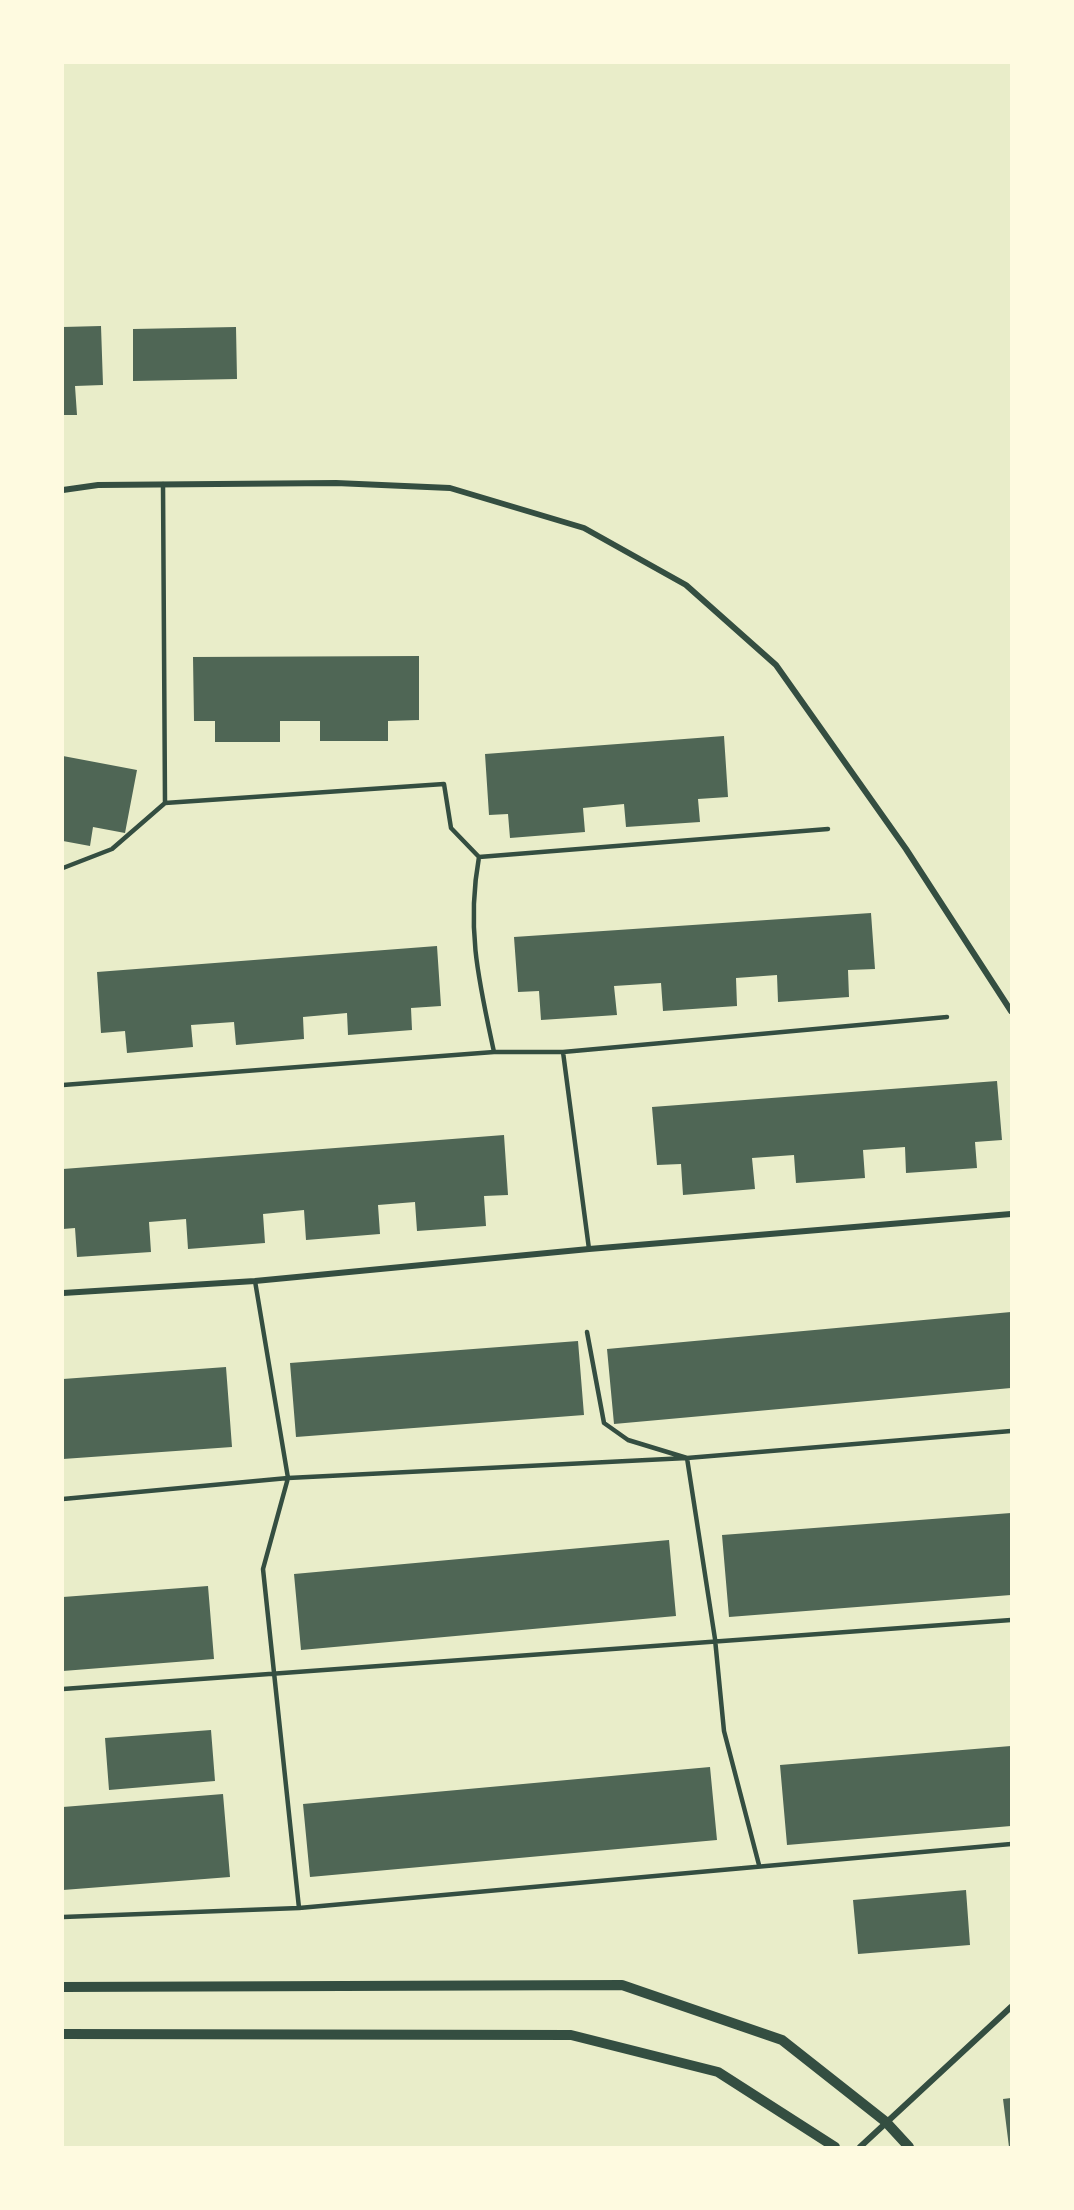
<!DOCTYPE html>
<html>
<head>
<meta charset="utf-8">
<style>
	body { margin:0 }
	#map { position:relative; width:1074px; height:2210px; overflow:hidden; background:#e9edc9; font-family:Barlow,sans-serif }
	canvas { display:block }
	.frame { position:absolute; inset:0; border:64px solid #fefae0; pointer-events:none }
</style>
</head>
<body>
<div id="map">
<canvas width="1074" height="2210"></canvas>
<div class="frame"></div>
</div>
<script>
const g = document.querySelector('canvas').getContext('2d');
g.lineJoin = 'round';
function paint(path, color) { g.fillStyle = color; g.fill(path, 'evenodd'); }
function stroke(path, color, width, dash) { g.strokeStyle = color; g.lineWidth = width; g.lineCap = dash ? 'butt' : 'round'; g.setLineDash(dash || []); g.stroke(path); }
const building = new Path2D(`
	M101 326 103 385 75 386 77 415H63V327Z
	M236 327 237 379 133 381V329Z
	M419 656V720L388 721V741H320V721H280V742H215V721H194L193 657Z
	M724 736 728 797 698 799 700 822 626 827 624 804 583 808 585 832 510 838 508 814 489 815 485 754Z
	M63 756 137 770 125 833 93 827 90 846 63 841Z
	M871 913 875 969 848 970 849 997 778 1002 777 975 736 978 737 1006 663 1011 661 983 614 986 617 1015 541 1020 539 991 518 992 514 937Z
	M437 946 441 1006 411 1008 412 1030 348 1035 347 1013 303 1017 304 1039 236 1045 234 1022 191 1025 193 1047 127 1053 125 1031 101 1033 97 972Z
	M997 1081 1002 1140 975 1142 977 1168 906 1173 905 1147 863 1150 865 1178 796 1183 794 1155 752 1158 755 1189 683 1195 681 1164 657 1165 652 1107Z
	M504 1135 508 1195 484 1196 486 1226 417 1231 415 1202 378 1205 380 1234 306 1240 304 1210 263 1214 265 1243 188 1249 186 1219 149 1222 151 1252 77 1257 75 1228 63 1229V1169Z
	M1011 1312V1388L614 1424 607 1349Z
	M578 1341 584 1415 296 1437 290 1363Z
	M226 1367 232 1447 63 1459V1379Z
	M1011 1513V1595L729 1617 722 1535Z
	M669 1540 676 1616 301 1650 294 1574Z
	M208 1586 214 1659 63 1671V1597Z
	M211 1730 215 1781 109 1790 105 1738Z
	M1011 1746V1826L787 1845 780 1765Z
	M710 1767 717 1840 310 1877 303 1804Z
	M223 1794 230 1877 63 1890V1807Z
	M966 1890 970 1945 858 1954 853 1900Z
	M1011 2098V2147H1009L1003 2099Z`);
const service = new Path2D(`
	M165 803 444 784 451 828 479 857 828 829
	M479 857C466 929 479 982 494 1052H563L947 1017
	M63 868 112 849 165 803 163 484
	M563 1052 589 1249
	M63 1085 494 1052
	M255 1281 288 1478 263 1569 299 1908
	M587 1332 604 1423 628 1440 687 1458 715 1639 724 1731 759 1865
	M63 1499 288 1478 687 1458 1011 1431
	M63 1689 1011 1620
	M63 1917 299 1908 1011 1844`);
const minor = new Path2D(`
	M63 490 98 485 336 483 450 488 584 528 686 585 776 665 906 849 1011 1011
	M63 1293 255 1281 589 1249 1011 1214
	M860 2147 1011 2007`);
const tertiary = new Path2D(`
	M63 1987 622 1985 782 2040 886 2122 909 2147
	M63 2034 571 2035 718 2072 835 2147`);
paint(building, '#4f6655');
stroke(service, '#344e41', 4.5);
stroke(minor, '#344e41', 6);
stroke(tertiary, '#344e41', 10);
</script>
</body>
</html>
